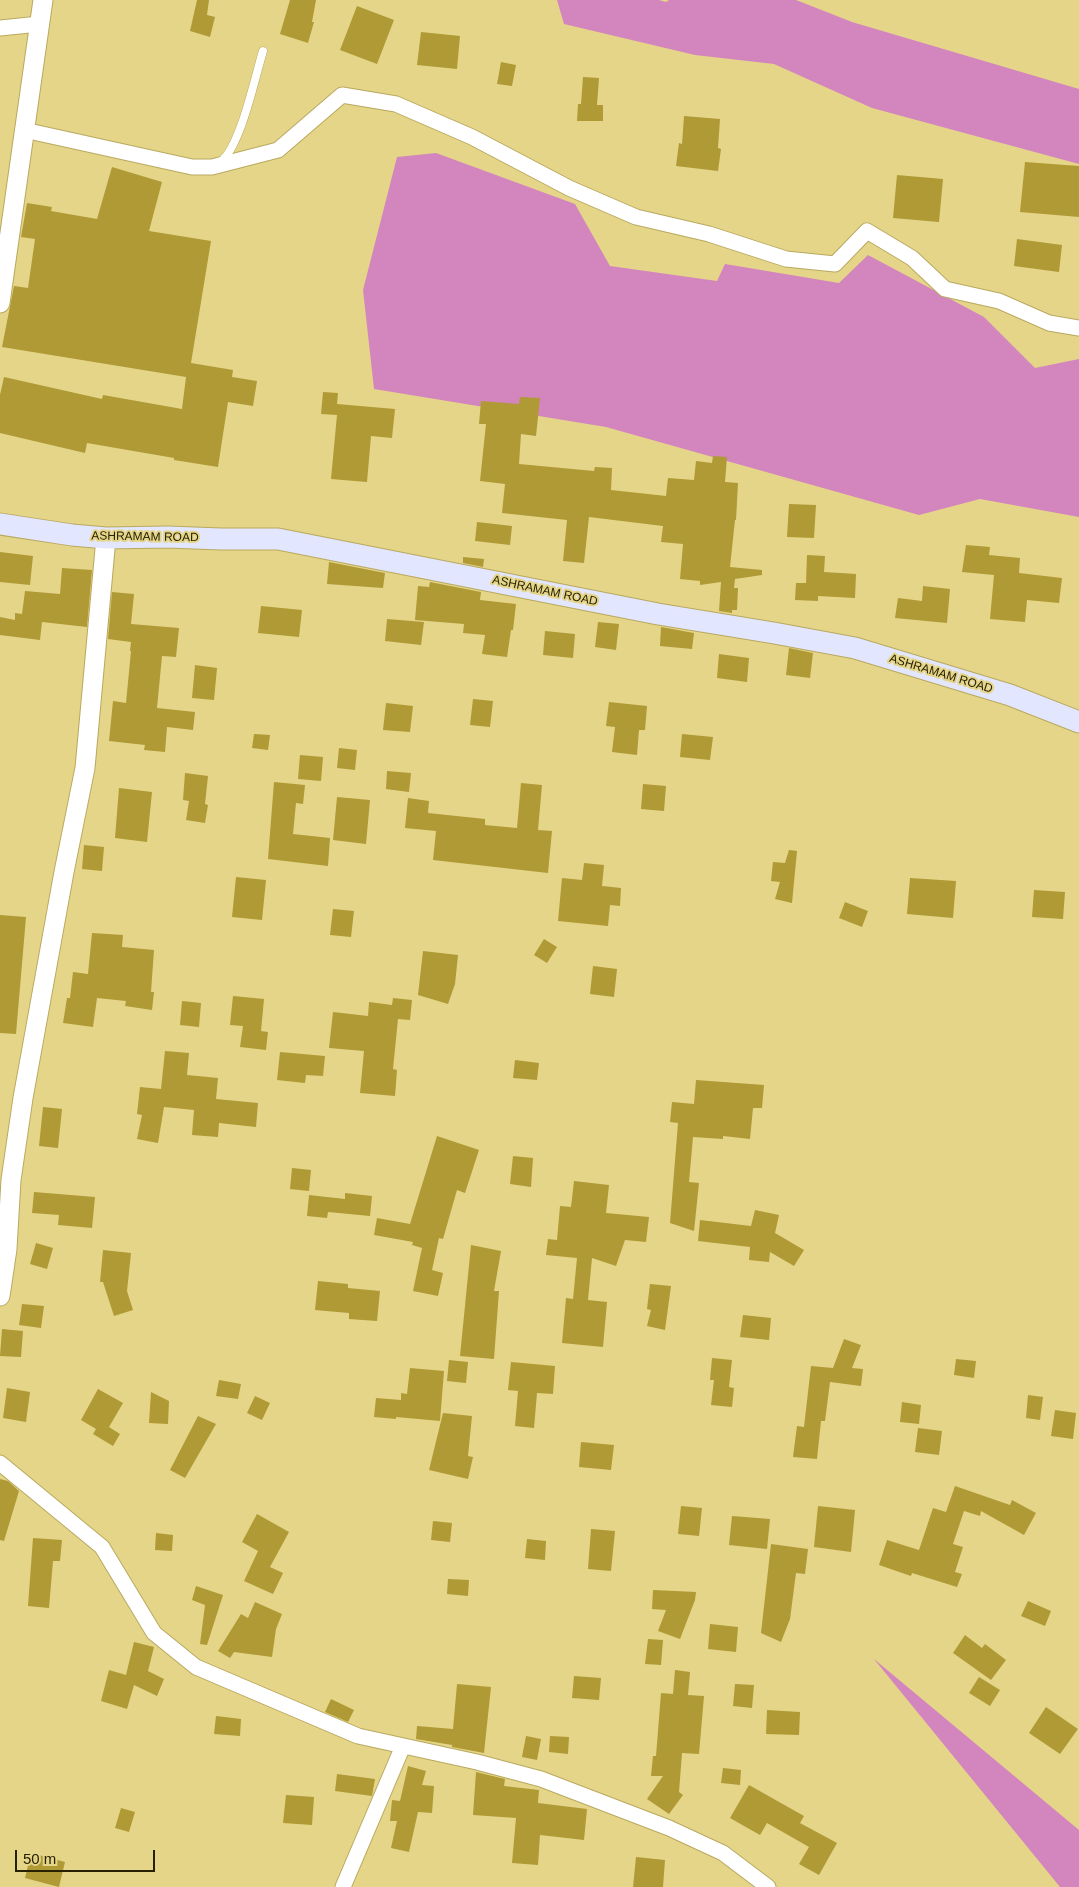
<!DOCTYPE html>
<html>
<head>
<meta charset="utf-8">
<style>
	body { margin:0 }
	#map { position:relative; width:1079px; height:1887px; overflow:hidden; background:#e5d589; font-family:Helvetica,sans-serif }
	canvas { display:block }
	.scale { position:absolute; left:15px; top:1850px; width:140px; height:22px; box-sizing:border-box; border:2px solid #272001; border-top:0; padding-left:6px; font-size:15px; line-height:18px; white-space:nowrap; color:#272001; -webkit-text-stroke:4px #e5d589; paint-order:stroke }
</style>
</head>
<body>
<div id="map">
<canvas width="1079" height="1887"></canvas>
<div class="scale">50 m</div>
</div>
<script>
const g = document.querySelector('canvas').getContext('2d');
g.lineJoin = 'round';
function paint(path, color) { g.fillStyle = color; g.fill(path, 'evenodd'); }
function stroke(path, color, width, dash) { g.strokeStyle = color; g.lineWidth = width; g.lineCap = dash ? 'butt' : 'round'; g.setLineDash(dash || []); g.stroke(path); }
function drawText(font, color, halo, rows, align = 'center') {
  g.font = font + ' Helvetica,sans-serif'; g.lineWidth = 4; g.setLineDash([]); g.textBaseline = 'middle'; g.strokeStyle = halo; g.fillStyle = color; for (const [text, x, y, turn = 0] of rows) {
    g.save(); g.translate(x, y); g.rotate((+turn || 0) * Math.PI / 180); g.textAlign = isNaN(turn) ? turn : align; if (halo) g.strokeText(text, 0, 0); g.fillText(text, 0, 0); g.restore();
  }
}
const green = new Path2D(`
	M557 0H659L666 2 669 0H796L852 22 1079 89V164L872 108 774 64 695 55 564 24Z
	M436 153 575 204 610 266 717 281 725 264 839 283 868 255 984 317 1035 368 1079 359V517L980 499 919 515 606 427 374 389 363 290 397 157Z
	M874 1659 1079 1830V1887H1060Z`);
const building = new Path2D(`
	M197 0H209L207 15 215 17 210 37 190 31Z
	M290 0H316L312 22H314L308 43 280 34Z
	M357 6 394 20 377 64 340 50Z
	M421 32 460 36 457 69 417 65Z
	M501 62 516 65 512 86 497 84Z
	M583 77 599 78 597 105H603V121H577L578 104H581Z
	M684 116 720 119 718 148 721 149 718 171 676 166 679 143 682 144Z
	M1025 162 1079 166V217L1020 212Z
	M112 167 162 182 149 231 211 241 191 363 233 370 232 377 257 381 253 406 228 402 218 467 174 460V458L87 443 85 453 0 433V395L4 377 102 399 103 395 182 409 186 377 2 347 14 286 28 288 35 239 21 237 27 203 52 207 51 211 97 219Z
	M897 175 943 179 939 222 893 218Z
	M1017 239 1062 245 1059 272 1014 266Z
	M323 392 338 393 337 404 395 409 392 438 371 436 367 482 331 479 337 415 321 414Z
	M520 397 540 398 536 436 521 434 519 464 594 471 595 467 612 468 611 490 666 496 668 478 694 480 696 461 712 463 713 456 727 457 725 482 738 483 736 520H735L730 567 762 570V575L735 579 734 588H738L737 610H732V613L719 611 721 582 700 585V581L680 579 683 544 661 542 663 526 589 517 584 563 563 561 567 520 502 513 505 484 480 481 486 424H479L481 401 519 404Z
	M789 504 816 505 814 538 787 537Z
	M477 522 512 526 510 545 475 541Z
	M966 545 990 547 989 555 1020 558 1019 573 1062 578 1059 603 1027 600 1025 622 990 619 994 575 962 572Z
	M0 552 33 556 30 585 0 582Z
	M807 555 825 556 824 572 856 574 855 598 818 596V601L795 600 796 583H806Z
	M463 557 484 559 483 567 463 563Z
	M329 562 385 573 383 588 327 584Z
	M62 568 92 570 87 627 42 622 40 640 0 635V617L15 620V613L22 614 25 591 60 594Z
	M430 582 481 592 480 600 516 604 513 630H511L507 657 482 654 485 635 463 633 464 624 415 620 418 586 429 587Z
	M923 586 950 589 947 623 895 618 898 598 922 601Z
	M112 592 134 594 131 624 179 628 176 657 162 656 157 708 195 712 193 730 167 727 165 752 144 750 145 745 109 741 113 701 126 703 131 651H130L131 642 108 639Z
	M261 606 302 610 299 637 258 633Z
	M387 619 424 622 421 645 385 641Z
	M598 622 619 624 616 650 595 647Z
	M661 627 694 633 692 649 660 646Z
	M545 631 575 634 573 658 543 655Z
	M789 648 813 653 810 678 786 675Z
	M719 654 749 658 747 682 717 678Z
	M195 665 217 668 214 700 192 698Z
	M473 699 493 701 490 727 470 725Z
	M609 702 647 706 645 730H639L637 755 612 752 615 727 606 726Z
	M386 703 413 706 410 732 383 730Z
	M254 734 270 735 268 750 252 748Z
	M682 734 713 737 710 760 680 757Z
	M339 748 357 750 355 770 337 768Z
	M300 755 323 757 321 781 298 779Z
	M387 771 411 773 409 792 386 789Z
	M185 773 208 776 205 804 208 805 205 823 186 820 189 801 183 800Z
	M274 782 305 785 303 804 296 803 293 834 330 838 328 866 268 859Z
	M521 783 542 785 538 830 552 831 548 873 433 860 436 831 405 828 408 798 429 801 428 813 485 819V825L517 828Z
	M643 784 666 786 664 811 641 809Z
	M119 788 152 792 147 842 115 838Z
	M337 797 370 800 366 844 333 840Z
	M84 845 104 847 102 871 82 869Z
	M789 850 797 851 792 903 775 899 780 882 771 881 773 862 785 863Z
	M584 863 604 865 602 886 621 888 620 906 610 905 608 926 558 921 562 878 582 880Z
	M236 877 266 880 262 920 232 917Z
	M910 878 956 881 953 918 907 914Z
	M1034 890 1065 892 1063 919 1032 917Z
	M845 902 868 911 862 927 839 918Z
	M333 909 354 911 351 937 330 935Z
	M0 915 26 917 16 1034 0 1033Z
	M92 933 123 935 122 947 154 950 151 992H154L152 1010 125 1006 126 1001 97 998 93 1027 63 1023 67 998H70L73 972 88 974Z
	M544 939 557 947 547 963 534 955Z
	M423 951 458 955 455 984 448 1004 418 995Z
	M593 966 617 969 614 997 590 994Z
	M233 996 264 999 261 1031 268 1032 266 1050 240 1047 243 1026 230 1025Z
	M393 998 412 1000 410 1020 398 1019 393 1069 397 1070 395 1096 360 1093 364 1051 329 1048 333 1012 368 1016 369 1002 392 1005Z
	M182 1001 201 1003 199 1027 180 1025Z
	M165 1051 189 1053 187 1075 218 1078 216 1099 258 1103 256 1127 219 1123 218 1137 192 1135 194 1110 164 1107 158 1143 137 1139 142 1115 137 1114 140 1087 161 1089Z
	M280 1052 325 1056 323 1076 306 1075 305 1083 277 1080Z
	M515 1060 539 1063 537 1080 513 1078Z
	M696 1080 764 1085 762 1108H753L750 1139 723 1136V1139L693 1137 689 1182 699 1183 694 1231 670 1223 678 1123 670 1122 672 1102 694 1104Z
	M43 1107 62 1109 58 1148 39 1146Z
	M437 1136 479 1150 465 1193 457 1190 443 1239 439 1238 432 1270 443 1273 438 1296 413 1291 422 1248 412 1245 413 1242 374 1235 377 1218 410 1224Z
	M513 1156 533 1158 531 1187 510 1184Z
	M292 1168 311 1170 309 1191 290 1189Z
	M574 1181 609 1185 606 1213 649 1217 646 1242 625 1240 616 1266 592 1258 588 1300 607 1302 603 1347 562 1343 566 1298 573 1299 577 1258 546 1255 548 1239 557 1240 560 1206 571 1207Z
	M34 1192 95 1197 92 1228 58 1225 59 1215 32 1213Z
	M345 1193 372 1196 370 1216 328 1212 327 1218 307 1216 309 1195 345 1199Z
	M755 1210 779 1215 775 1233 804 1250 794 1266 770 1252 769 1262 749 1260 750 1247 698 1241 700 1220 751 1226Z
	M36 1243 53 1248 47 1269 30 1264Z
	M471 1245 501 1251 494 1291H499L494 1359 460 1356Z
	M103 1250 131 1253 127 1291 133 1310 114 1316 103 1282H100Z
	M318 1281 348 1284V1288L380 1291 377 1321 349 1319V1313L315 1310Z
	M650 1284 671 1286 665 1330 647 1326 651 1310 647 1309Z
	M22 1304 44 1306 41 1328 19 1325Z
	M743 1315 771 1318 769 1340 740 1337Z
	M2 1329 23 1331 21 1357 0 1356Z
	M844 1339 861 1345 852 1368 863 1369 861 1386 830 1382 825 1421H821L817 1459 793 1457 797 1426 804 1427 811 1366 833 1368Z
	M712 1358 732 1360 729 1387 734 1388 732 1407 711 1405 714 1380H710Z
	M956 1359 976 1361 974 1378 954 1375Z
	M449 1360 468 1362 466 1383 447 1381Z
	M511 1362 555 1366 553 1394 537 1393 534 1428 515 1426 518 1391 508 1390Z
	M410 1368 444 1371 440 1421 396 1417V1419L374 1417 376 1398 401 1400V1393L407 1394Z
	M219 1380 241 1384 238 1399 216 1396Z
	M7 1388 30 1392 26 1422 3 1418Z
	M98 1389 123 1403 109 1427 120 1434 113 1446 93 1434 96 1429 81 1420Z
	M151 1392 169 1401 168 1424 149 1423Z
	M1028 1395 1043 1397 1040 1420 1026 1418Z
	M255 1396 270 1403 262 1420 247 1413Z
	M902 1402 921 1405 919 1424 900 1422Z
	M1055 1410 1076 1413 1073 1439 1051 1436Z
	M443 1413 472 1416 468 1456 473 1457 468 1479 429 1470Z
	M198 1416 216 1424 185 1478 170 1470Z
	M918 1428 942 1431 939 1455 915 1452Z
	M581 1442 614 1445 611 1470 579 1467Z
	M0 1479 8 1481 19 1491 4 1541 0 1540Z
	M955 1486 1010 1505 1012 1500 1036 1513 1024 1535 981 1511 980 1516 964 1511 953 1544 963 1547 955 1572 962 1574 957 1587 912 1573 911 1576 879 1565 887 1540 919 1550 933 1508 946 1512Z
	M681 1506 702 1508 699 1536 678 1534Z
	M818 1506 855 1510 851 1552 814 1547Z
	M257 1514 289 1532 270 1567 283 1573 273 1594 244 1581 258 1551 242 1542Z
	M732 1516 770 1519 767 1549 729 1545Z
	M433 1521 452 1523 450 1542 431 1540Z
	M591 1529 615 1531 611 1571 588 1569Z
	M156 1533 173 1535 172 1551 155 1550Z
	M33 1538 62 1540 60 1561H53L49 1608 28 1606Z
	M527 1539 546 1541 545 1560 525 1558Z
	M771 1544 808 1549 805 1574 796 1573 790 1619 781 1642 761 1633Z
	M448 1579 469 1580 468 1596 447 1594Z
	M196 1586 223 1595 207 1645 200 1644 205 1605 192 1600Z
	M653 1590 696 1592 695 1600 680 1639 658 1631 666 1610 652 1609Z
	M1028 1601 1051 1611 1045 1626 1021 1616Z
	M255 1602 282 1614 276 1629 272 1657 234 1652 230 1658 218 1651 241 1614 248 1618Z
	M710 1624 738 1627 736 1652 708 1649Z
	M965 1635 982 1648 985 1644 1006 1660 991 1680 953 1653Z
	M648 1639 663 1640 661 1665 645 1664Z
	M134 1642 154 1647 148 1671 164 1679 157 1696 134 1685 127 1709 101 1701 109 1670 126 1675Z
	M675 1670 690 1672 688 1695 704 1696 699 1754 682 1753 679 1792 683 1795 669 1814 647 1799 663 1776H651L653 1756H656L661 1693 673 1694Z
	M574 1676 601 1678 599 1700 572 1698Z
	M979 1677 1000 1690 990 1706 969 1693Z
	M457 1684 491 1687 484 1753 452 1747V1745L416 1739 417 1726 453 1729Z
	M735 1684 754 1685 752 1708 733 1706Z
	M331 1699 354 1710 348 1722 325 1712Z
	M1046 1707 1078 1729 1060 1754 1029 1733Z
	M767 1710 800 1712 799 1735 766 1734Z
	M216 1716 241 1719 240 1736 214 1734Z
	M526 1736 541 1739 537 1760 522 1757Z
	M550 1736 569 1737 568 1754 549 1752Z
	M408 1766 426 1771 422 1785 434 1786 432 1813 418 1812 409 1852 391 1848 397 1821H390L392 1800 400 1801Z
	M723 1768 741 1770 740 1785 721 1783Z
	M476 1772 505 1779 504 1786 539 1790 538 1803 587 1809 584 1840 540 1835 538 1865 512 1863 516 1818 473 1815Z
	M337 1774 375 1779 372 1796 335 1791Z
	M749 1785 804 1816 800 1823 837 1843 819 1875 799 1864 809 1847 767 1823 760 1835 730 1818Z
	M286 1795 314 1797 312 1825 283 1823Z
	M121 1808 135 1812 129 1832 115 1828Z
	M31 1853 65 1862 59 1887 25 1878Z
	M636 1857 665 1860 663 1887H633Z`);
const service = new Path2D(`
	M220 162C240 149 255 77 263 51`);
const minor = new Path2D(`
	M0 28 39 24
	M24 130 192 167H212L278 150 342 95 396 104 472 137 569 188 636 217 709 234 786 259 835 264 867 231 912 258 945 289 999 301 1049 323 1079 328
	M0 1463 102 1547 154 1633 196 1667 358 1736 477 1762 541 1779 669 1828 723 1853 768 1887
	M343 1887 403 1746`);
const tertiary = new Path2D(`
	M0 303 43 0
	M0 1296 7 1249 11 1180 23 1098 64 872 85 768 106 538`);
const secondary = new Path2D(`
	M0 524 72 535 106 538 168 537 221 539H278L658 614 774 633 855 648 1010 695 1079 722`);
const streetNames = [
	["ASHRAMAM ROAD",145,537,1],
	["ASHRAMAM ROAD",545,591,12],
	["ASHRAMAM ROAD",941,674,17]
];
paint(green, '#d385be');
paint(building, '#af9a35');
stroke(service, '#b9a95f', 9);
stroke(minor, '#b9a95f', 17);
stroke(tertiary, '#b9a95f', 21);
stroke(secondary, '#b9a95f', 23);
stroke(service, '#fff', 8);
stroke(minor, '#fff', 15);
stroke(tertiary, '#fff', 19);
stroke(secondary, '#e2e6ff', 21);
drawText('12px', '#272001', '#e5d589', streetNames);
</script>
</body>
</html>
